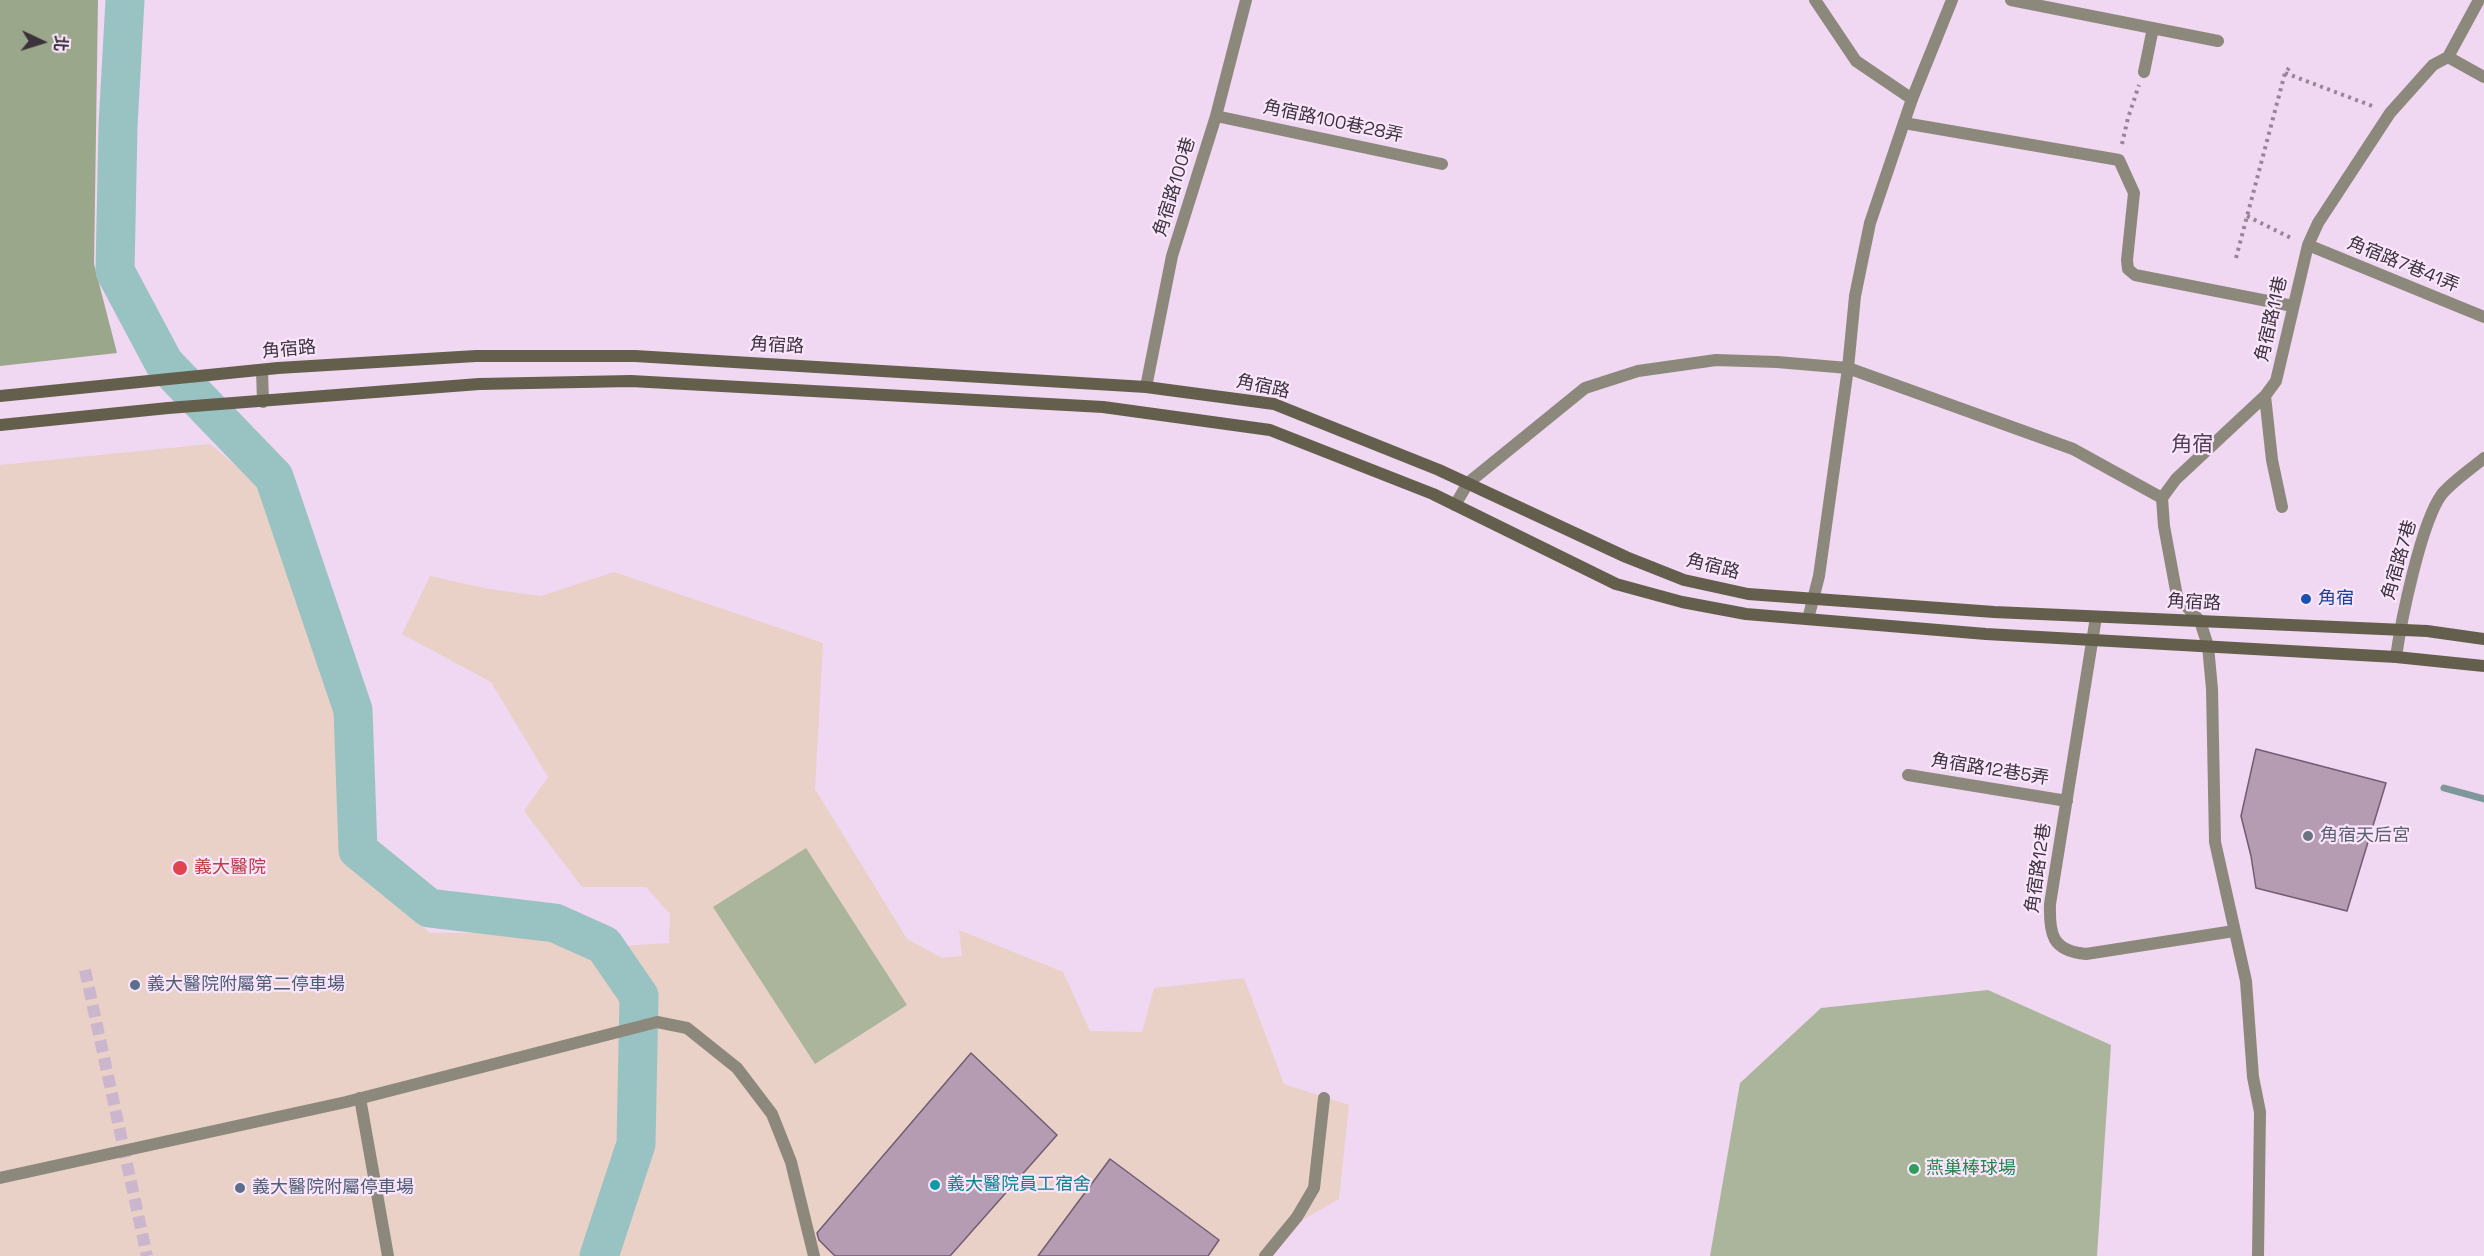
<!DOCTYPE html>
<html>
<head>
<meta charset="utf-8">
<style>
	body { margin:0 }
	#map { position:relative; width:2484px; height:1256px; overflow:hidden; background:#f0d7f2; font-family:"Space Grotesk","Noto Sans TC",sans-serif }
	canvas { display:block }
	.north { position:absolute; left:12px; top:12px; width:60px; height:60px; -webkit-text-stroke:4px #fae6fc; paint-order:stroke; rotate:94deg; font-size:16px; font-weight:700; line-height:24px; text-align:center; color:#3b323c }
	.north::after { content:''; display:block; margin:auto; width:21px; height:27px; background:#3b323c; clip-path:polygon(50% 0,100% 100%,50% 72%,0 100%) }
</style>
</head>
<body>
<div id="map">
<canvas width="2484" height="1256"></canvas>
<div class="north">北</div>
</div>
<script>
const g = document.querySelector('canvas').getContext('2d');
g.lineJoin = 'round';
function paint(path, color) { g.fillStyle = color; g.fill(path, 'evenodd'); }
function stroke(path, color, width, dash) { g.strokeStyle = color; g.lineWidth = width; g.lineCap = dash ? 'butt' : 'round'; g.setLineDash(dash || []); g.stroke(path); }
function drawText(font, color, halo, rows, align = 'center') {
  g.font = font + ' "Space Grotesk","Noto Sans TC",sans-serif'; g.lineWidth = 4.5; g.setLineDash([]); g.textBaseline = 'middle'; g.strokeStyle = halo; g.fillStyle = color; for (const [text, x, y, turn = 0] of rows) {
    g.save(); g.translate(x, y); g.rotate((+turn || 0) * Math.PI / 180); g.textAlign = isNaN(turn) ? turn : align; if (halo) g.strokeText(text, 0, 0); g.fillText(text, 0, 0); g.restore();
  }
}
const medical = new Path2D(`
	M210 444 275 499 335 708 340 849 430 933H528L576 949 669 943 670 914 646 887H582L524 811 548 777 491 682 402 634 430 576 489 589 541 596 614 572 823 643 815 789 907 939 942 958 962 956 959 930 1063 972 1090 1031 1142 1032 1154 988 1244 978 1284 1084 1349 1105 1339 1199 1299 1222 1273 1256H0V465Z`);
const green = new Path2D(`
	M806 848 907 1005 815 1064 713 907Z
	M1988 990 2111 1045 2097 1256H1710L1740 1083 1821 1008Z`);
const forest = new Path2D(`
	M0 0H98L94 264 117 353 0 366Z`);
const stream = new Path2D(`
	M2444 788 2484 799`);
const river = new Path2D(`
	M125 0 118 126 115 271 164 363 274 477 353 710 358 850 429 908 555 923 604 945 639 996 636 1144 599 1256`);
const building = new Path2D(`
	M2256 749 2386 783 2347 911 2256 888 2251 856 2241 816Z
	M971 1053 1057 1135 950 1256H835L819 1240 817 1233Z
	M1110 1159 1219 1240 1208 1256H1038Z`);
const pedestrianTunnel = new Path2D(`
	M85 970 147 1256`);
const path = new Path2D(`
	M2285 73 2375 107
	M2122 144 2128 118 2139 85
	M2247 216 2293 239
	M2236 258 2285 73 2289 68`);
const service = new Path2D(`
	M1815 0 1856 61 1912 99
	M2011 0 2218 41
	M2448 57 2484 77
	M2144 72 2153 28
	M1216 116 1442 164
	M1904 123 2119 160 2134 193 2127 260 2128 269 2135 275 2293 306
	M2308 245 2484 317
	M1146 387 1172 256 1216 116 1246 0
	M2265 396 2272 460 2282 507
	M1455 505 1468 483 1585 388 1638 371 1716 360 1777 362 1848 368 2073 449 2162 498
	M2096 617 2050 904C2049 934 2052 951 2086 954L2234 931
	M2396 657C2401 621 2421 522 2442 494 2453 481 2471 469 2484 458
	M1908 775 2067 801
	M0 1178 346 1102 657 1022 687 1028 737 1068 772 1114 791 1162 814 1256
	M1265 1256 1297 1217 1314 1188 1324 1098
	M2258 1256 2260 1112 2253 1077 2246 981 2215 842 2212 689 2208 646 2200 621 2177 596 2164 526 2162 498 2176 479 2265 396 2276 381 2308 245 2318 223 2390 113 2433 65 2448 57 2479 0`);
const minor = new Path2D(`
	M262 370 263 402
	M360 1098 388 1256`);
const tertiary = new Path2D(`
	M1808 619 1819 576 1848 368 1855 296 1870 223 1912 99 1952 0`);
const secondary = new Path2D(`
	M0 396 278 368 476 356H635L1146 387 1274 404 1439 470 1626 557 1684 580 1748 594 1994 612 2427 631 2484 639
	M0 425 168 408 479 384 631 381 1103 407 1270 430 1433 494 1616 584 1682 602 1746 614 1986 634 2396 657 2484 666`);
const markers = [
	[2306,599,6,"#1a4fb4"],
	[2308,836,6,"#6b7280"],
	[180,868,8,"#e0444e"],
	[135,985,6,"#5c6f8a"],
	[1914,1169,6,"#2e9e5b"],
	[935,1185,6,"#0f9aa8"],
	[240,1188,6,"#5c6f8a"]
];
const streetNames = [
	["角宿路100巷28弄",1333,122,12],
	["角宿路100巷",1175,187,-73],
	["角宿路7巷41弄",2403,265,22],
	["角宿路11巷",2272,319,-77],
	["角宿路",777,346,3],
	["角宿路",289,350,-5],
	["角宿路",1263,387,12],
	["角宿路7巷",2400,560,-74],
	["角宿路",1713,567,14],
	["角宿路",2194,603,3],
	["角宿路12巷5弄",1990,770,9],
	["角宿路12巷",2039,868,-82]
];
const transitNames = [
	["角宿",2318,599]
];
const worshipNames = [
	["角宿天后宮",2320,836]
];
const healthNames = [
	["義大醫院",194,868]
];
const serviceNames = [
	["義大醫院附屬第二停車場",147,985],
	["義大醫院附屬停車場",252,1188]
];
const leisureNames = [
	["燕巢棒球場",1926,1169]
];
const cultureNames = [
	["義大醫院員工宿舍",947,1185]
];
const quarterNames = [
	["角宿",2192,445]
];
paint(medical, '#e9d1c8');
paint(green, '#abb59c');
paint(forest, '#9ba78a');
stroke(stream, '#7d979a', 7);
stroke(river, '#99c2c3', 39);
paint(building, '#b59cb3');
stroke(building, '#735c72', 1.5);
stroke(pedestrianTunnel, '#ccb6ce', 12, [12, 6]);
stroke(path, '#968597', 4, [3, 4.5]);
stroke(service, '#8c897c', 12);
stroke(minor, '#8c897c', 12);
stroke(tertiary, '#8c897c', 12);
stroke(secondary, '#645f4c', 12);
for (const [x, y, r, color] of markers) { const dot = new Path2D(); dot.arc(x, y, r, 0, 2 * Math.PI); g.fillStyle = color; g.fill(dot); stroke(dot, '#fae6fc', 2); }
drawText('18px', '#3b323c', '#fae6fc', streetNames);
drawText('18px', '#164399', '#fae6fc', transitNames, 'left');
drawText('18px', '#5b616d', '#fae6fc', worshipNames, 'left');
drawText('18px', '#be3a42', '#fae6fc', healthNames, 'left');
drawText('18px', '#4e5e75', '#fae6fc', serviceNames, 'left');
drawText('18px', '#27864d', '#fae6fc', leisureNames, 'left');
drawText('18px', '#0d838f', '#fae6fc', cultureNames, 'left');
drawText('21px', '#533f55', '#fae6fc', quarterNames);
</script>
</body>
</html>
